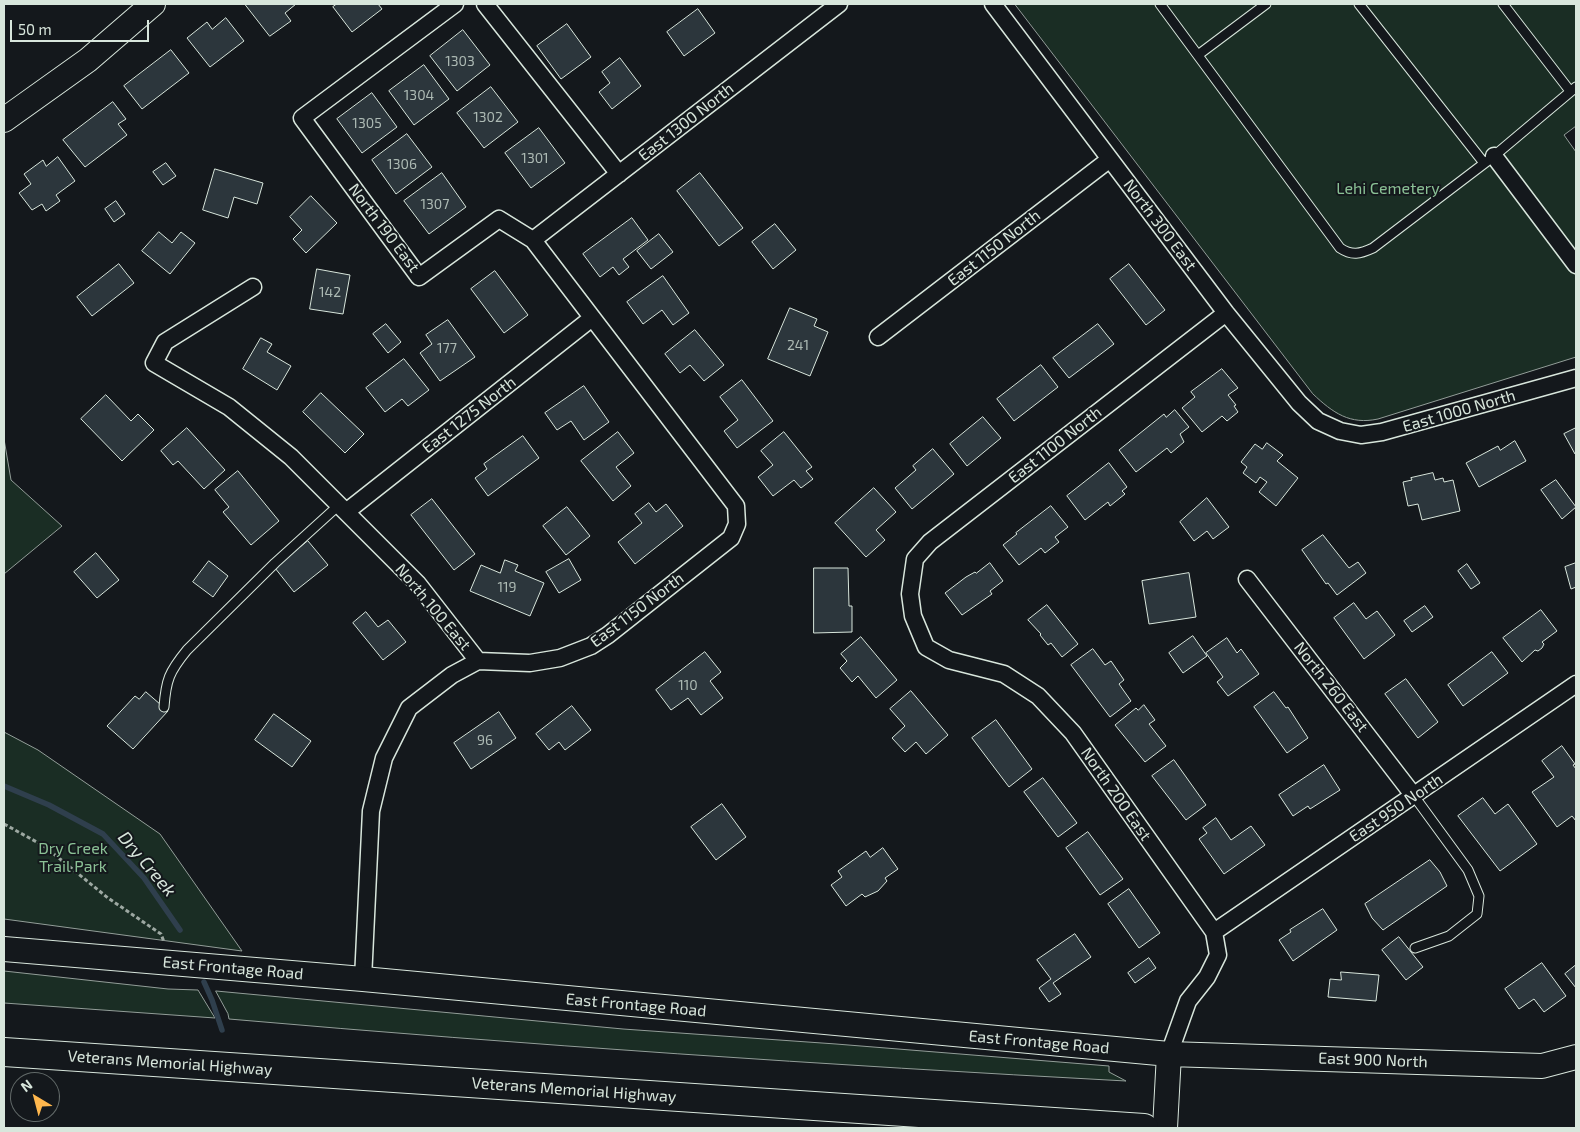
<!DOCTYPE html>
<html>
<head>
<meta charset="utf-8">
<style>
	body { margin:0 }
	#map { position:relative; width:1580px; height:1132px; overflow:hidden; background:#14181c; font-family:"Exo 2",sans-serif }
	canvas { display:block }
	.frame { position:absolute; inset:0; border:5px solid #d8e6dc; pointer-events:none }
	.north { position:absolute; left:10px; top:1072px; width:50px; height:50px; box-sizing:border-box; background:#14181c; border:1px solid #626a69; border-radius:50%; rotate:323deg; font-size:14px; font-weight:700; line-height:20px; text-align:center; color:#d8e6dc }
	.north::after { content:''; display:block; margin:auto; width:18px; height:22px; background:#ffb74d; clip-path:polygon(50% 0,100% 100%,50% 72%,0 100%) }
	.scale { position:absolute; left:10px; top:20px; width:139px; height:22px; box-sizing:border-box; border:2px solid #d8e6dc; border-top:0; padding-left:6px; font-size:15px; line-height:18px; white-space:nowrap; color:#d8e6dc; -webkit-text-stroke:4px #14181c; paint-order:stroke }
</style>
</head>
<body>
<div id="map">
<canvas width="1580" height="1132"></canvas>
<div class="frame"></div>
<div class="north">N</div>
<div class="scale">50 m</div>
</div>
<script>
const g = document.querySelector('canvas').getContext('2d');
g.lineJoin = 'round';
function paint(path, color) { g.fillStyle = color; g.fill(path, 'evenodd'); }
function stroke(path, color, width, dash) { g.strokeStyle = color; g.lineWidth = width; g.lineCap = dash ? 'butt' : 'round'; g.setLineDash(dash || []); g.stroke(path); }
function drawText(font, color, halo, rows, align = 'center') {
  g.font = font + ' "Exo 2",sans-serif'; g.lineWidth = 4; g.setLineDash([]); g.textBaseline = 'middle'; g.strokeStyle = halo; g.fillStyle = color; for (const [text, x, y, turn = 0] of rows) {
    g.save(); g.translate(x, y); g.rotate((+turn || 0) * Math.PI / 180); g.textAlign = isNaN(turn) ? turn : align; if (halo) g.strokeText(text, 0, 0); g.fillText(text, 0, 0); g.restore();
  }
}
const green = new Path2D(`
	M1015 4H1576V126L1564 135 1576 152V357L1378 419C1350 425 1333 413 1313 394Z
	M4 439 11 480 62 526 4 574Z
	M4 732 38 750 160 834 242 951 4 919Z
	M4 971 168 989 198 990 215 1018 4 1003Z
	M216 991 623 1029 836 1044 1109 1066V1072L1126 1081C827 1065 527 1045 229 1019L228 1014Z`);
const stream = new Path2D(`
	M4 786 49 805 103 834 144 878 180 930
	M204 982 212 1000 222 1030`);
const building = new Path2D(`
	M245 4H296L285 13 291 21 270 36Z
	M337 4H378L382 9 352 32 333 7Z
	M698 9 715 33 684 56 667 32Z
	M226 18 244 41 210 67 187 38 207 22 212 29Z
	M567 24 591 57 561 79 537 46Z
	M463 30 490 65 457 91 430 56Z
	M171 50 189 73 142 109 124 86Z
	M620 58 641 86 612 109 599 92 610 83 602 72Z
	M424 65 449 99 414 125 389 91Z
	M491 87 518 122 484 148 457 113Z
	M372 93 397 127 362 153 337 119Z
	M113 102 126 119 118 124 127 135 85 167 63 140Z
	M539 128 565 163 531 188 505 153Z
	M407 134 432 167 396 194 372 160Z
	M58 157 75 181 56 195 60 201 46 211 42 204 32 210 19 193 31 184 24 174 43 160 46 166Z
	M166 163 176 176 163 185 153 172Z
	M215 169 263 183 257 204 234 197 228 218 203 210Z
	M442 173 466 207 429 234 404 201Z
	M700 173 743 228 719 246 677 191Z
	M311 196 337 223 306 253 293 239 302 230 290 217Z
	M116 201 125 214 114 222 105 209Z
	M632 218 648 240 623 259 629 267 619 275 613 267 600 277 583 254Z
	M775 224 796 250 773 269 752 242Z
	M159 232 172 243 181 232 195 243 170 274 142 251Z
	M659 234 673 252 651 269 637 251Z
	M119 264 134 283 92 316 77 297Z
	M1129 264 1165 310 1146 325 1110 279Z
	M317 269 350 275 343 314 310 309Z
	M495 271 528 315 504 333 471 289Z
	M663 276 689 313 673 325 662 310 643 324 627 302Z
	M790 308 817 319 814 326 828 332 810 376 768 359Z
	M448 320 475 357 440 381 420 353 432 344 426 335Z
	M386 324 401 342 388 353 373 334Z
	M1098 324 1114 344 1069 378 1053 358Z
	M695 330 724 365 704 381 690 365 680 373 665 354Z
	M261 338 272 344 267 352 291 366 277 390 243 369Z
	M404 359 429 390 408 406 402 399 385 412 366 388Z
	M1041 365 1058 387 1014 421 997 399Z
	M1222 369 1238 388 1228 395 1236 405 1234 406 1238 412 1227 421 1222 416 1202 432 1182 408 1195 397 1191 392Z
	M742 380 773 421 737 448 724 431 738 420 720 397Z
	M584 386 609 422 584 440 571 421 557 430 545 413Z
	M321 393 364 434 345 453 303 412Z
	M106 395 131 421 138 414 154 430 122 461 81 419Z
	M1175 410 1189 427 1180 434 1184 442 1171 453 1167 448 1136 472 1119 450 1164 414 1166 417Z
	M983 417 1001 438 967 466 950 444Z
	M187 428 225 470 204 489 178 461 173 465 161 451Z
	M1576 428V453L1575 454 1564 434Z
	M618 432 634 453 616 467 631 486 613 501 581 461Z
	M784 432 812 467 806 471 813 479 801 488 794 480 773 496 758 477 773 465 761 451Z
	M523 436 539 458 488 496 475 478 487 469 484 464Z
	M1515 441 1526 461 1479 487 1466 463 1498 446 1500 450Z
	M1267 443 1283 455 1277 461 1298 478 1276 506 1259 492 1267 482 1260 477 1256 483 1243 473 1247 467 1241 462 1255 444 1262 449Z
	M933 449 954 474 912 509 895 488 916 470 913 466Z
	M1109 463 1127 487 1122 491 1125 494 1110 506 1108 502 1085 520 1067 496Z
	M238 471 279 521 251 545 223 512 229 507 215 490Z
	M1433 473 1435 480 1443 478 1444 482 1453 480 1460 511 1422 520 1418 504 1408 506 1403 482 1412 480 1411 478Z
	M1556 480 1576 507 1562 519 1541 490Z
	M874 488 896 512 876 530 885 540 866 557 835 523Z
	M1207 498 1229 527 1213 539 1207 531 1194 541 1180 522Z
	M432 499 475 554 454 570 411 515Z
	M649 503 656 512 666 504 683 526 635 564 618 542 642 523 635 514Z
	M1051 506 1068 527 1055 537 1059 542 1045 553 1041 548 1019 565 1003 545 1017 534 1016 533Z
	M567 507 590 536 566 555 543 526Z
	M1323 535 1349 568 1358 562 1366 573 1337 595 1328 583 1326 584 1302 550Z
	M308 541 328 565 294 592 275 568Z
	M96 553 119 580 97 598 74 572Z
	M569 559 581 580 559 593 546 572Z
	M505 560 518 565 515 571 544 583 530 616 470 591 481 565 500 573Z
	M209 561 228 576 213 597 193 582Z
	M990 563 1003 581 990 591 992 594 962 615 945 593 966 577 975 572 976 573Z
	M1576 563V587L1571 589 1565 567Z
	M1467 564 1480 583 1471 589 1458 571Z
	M814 568H848L849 606H852V632L814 633Z
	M1189 573 1196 617 1149 624 1142 581Z
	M1354 603 1366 619 1377 611 1395 635 1364 659 1334 618Z
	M1047 605 1078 644 1062 657 1051 643 1048 645 1040 635 1041 634 1028 620Z
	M1425 606 1433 617 1412 632 1404 621Z
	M1541 610 1557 631 1542 642 1544 644 1542 648 1538 651 1535 650 1522 662 1503 638Z
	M366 612 378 627 388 620 406 642 383 660 353 623Z
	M1193 636 1207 656 1183 673 1169 653Z
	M861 637 897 680 876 698 858 676 852 682 840 668 847 661 841 654Z
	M1227 638 1237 653 1241 649 1259 674 1228 696 1217 682 1223 677 1206 653Z
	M1093 649 1105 665 1111 661 1124 680 1119 684 1131 701 1110 717 1071 665Z
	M705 652 721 672 710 681 723 698 701 715 688 698 671 710 656 690Z
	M1492 652 1508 673 1463 706 1448 685Z
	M1406 679 1438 722 1418 738 1385 694Z
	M911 691 948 735 926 754 916 742 905 752 892 738 905 726 890 709Z
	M146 692 168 711 133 749 107 726 135 696 139 699Z
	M1274 692 1286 708 1288 707 1308 738 1287 753 1254 707Z
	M1144 705 1155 720 1149 724 1166 746 1145 762 1115 725 1136 708 1138 710Z
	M572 706 591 730 565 750 559 742 549 750 536 734Z
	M499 712 516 738 471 769 454 743Z
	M274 714 311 741 292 767 255 740Z
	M996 720 1032 769 1009 787 972 738Z
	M1562 746 1575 764 1573 765 1576 769V821L1572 816 1557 827 1532 792 1554 777 1542 761Z
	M1174 760 1206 805 1186 820 1152 776Z
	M1324 765 1340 790 1310 809 1308 806 1293 816 1279 795Z
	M1043 778 1077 823 1058 837 1024 792Z
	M1483 798 1495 814 1508 804 1537 844 1500 871 1458 816Z
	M722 804 746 837 716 860 691 827Z
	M1216 818 1231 840 1251 826 1265 845 1224 874 1199 839 1207 833 1203 828Z
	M1088 832 1123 879 1100 895 1066 848Z
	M883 848 898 869 885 878 887 881 878 891 865 897 862 894 846 906 831 885 842 877 838 871 866 851 870 857Z
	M1430 860 1440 872 1447 886 1383 930 1372 918 1365 904Z
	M1129 889 1160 933 1139 948 1108 904Z
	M1323 909 1337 930 1293 961 1279 940 1291 932 1290 930Z
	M1075 934 1091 957 1053 983 1061 994 1049 1002 1039 988 1051 979 1037 960Z
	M1399 937 1423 967 1406 980 1382 950Z
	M1149 958 1156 968 1135 983 1128 973Z
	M1542 963 1566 996 1544 1012 1534 999 1519 1009 1505 989Z
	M1576 965V988L1565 974Z
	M1341 972 1379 975 1376 1001 1328 997 1330 979 1341 980Z`);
const path = new Path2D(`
	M4 824 44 846 108 898 161 934 164 942`);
const lane = new Path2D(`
	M1160 4 1340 248C1352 256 1360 254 1373 248L1494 156 1576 87
	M1359 4 1484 163
	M1503 4 1570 91
	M1198 55 1266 4
	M164 707C166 680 169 672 187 650L275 563 339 505
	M1414 796 1468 870 1479 896 1477 914 1449 936 1415 948`);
const street = new Path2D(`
	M485 4 619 174
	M993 4 1226 313 1299 403 1318 421 1340 431 1361 435 1382 432 1576 378
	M1494 156 1576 265
	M533 240 839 4
	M253 287 165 342 154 363 229 407 291 457 418 584 478 661
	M878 337 1110 159
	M346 512 592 318
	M1247 579 1414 796
	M1214 932 1576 684
	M363 979 371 811 384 758 409 708 452 675 478 661 530 663 560 658 591 646 608 635 731 538 737 524 736 506 533 240 499 219 419 277 302 118 455 4
	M1169 1054 1188 1001 1207 977 1218 955 1214 932 1073 733 1038 696 1004 674 949 660 926 647 913 616 910 594 915 559 930 542 1226 313`);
const secondary = new Path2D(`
	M4 120 88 60 153 4
	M4 949 363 979 1169 1054 1542 1066 1576 1057
	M1165 1128 1169 1054`);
const highway = new Path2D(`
	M4 1052 1144 1128`);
const numberNames = [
	["1303",460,61],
	["1304",419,95],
	["1302",488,117],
	["1305",367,123],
	["1301",535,158],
	["1306",402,164],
	["1307",435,204],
	["142",330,292],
	["241",798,345],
	["177",447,348],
	["119",507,587],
	["110",688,685],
	["96",485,740]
];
const streetNames = [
	["East 1300 North",686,122,-38],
	["North 300 East",1160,225,53],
	["North 190 East",384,228,53],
	["East 1150 North",994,248,-38],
	["East 1000 North",1459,411,-16],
	["East 1275 North",469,415,-38],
	["East 1100 North",1055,445,-38],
	["North 100 East",433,607,50],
	["East 1150 North",637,610,-37],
	["North 260 East",1331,687,52],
	["North 200 East",1116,794,55],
	["East 950 North",1396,808,-34],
	["East Frontage Road",233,968,5],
	["East Frontage Road",636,1005,5],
	["East Frontage Road",1039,1042,5],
	["East 900 North",1373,1060,2],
	["Veterans Memorial Highway",170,1063,4],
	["Veterans Memorial Highway",574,1090,4]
];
const parkNames = [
	["Lehi Cemetery",1388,189],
	["Dry Creek",73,849],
	["Trail Park",73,867]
];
const waterNames = [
	["Dry Creek",147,864,50]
];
paint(green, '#1a2d24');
stroke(green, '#939e99', 1);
stroke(stream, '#2f3f4d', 5.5);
paint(building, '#2c363c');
stroke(building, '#d8e6dc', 1);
stroke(lane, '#d8e6dc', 11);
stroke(street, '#d8e6dc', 19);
stroke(secondary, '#d8e6dc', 26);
stroke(highway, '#d8e6dc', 30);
stroke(path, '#9da8a2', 3, [4, 2.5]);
stroke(lane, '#14181c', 9);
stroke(street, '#14181c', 16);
stroke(secondary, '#14181c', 24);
stroke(highway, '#14181c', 28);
drawText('14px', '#adbab4', null, numberNames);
drawText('16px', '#d8e6dc', '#14181c', streetNames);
drawText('16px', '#8ac095', '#14181c', parkNames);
drawText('italic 18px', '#d8e6dc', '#14181c', waterNames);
</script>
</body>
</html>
